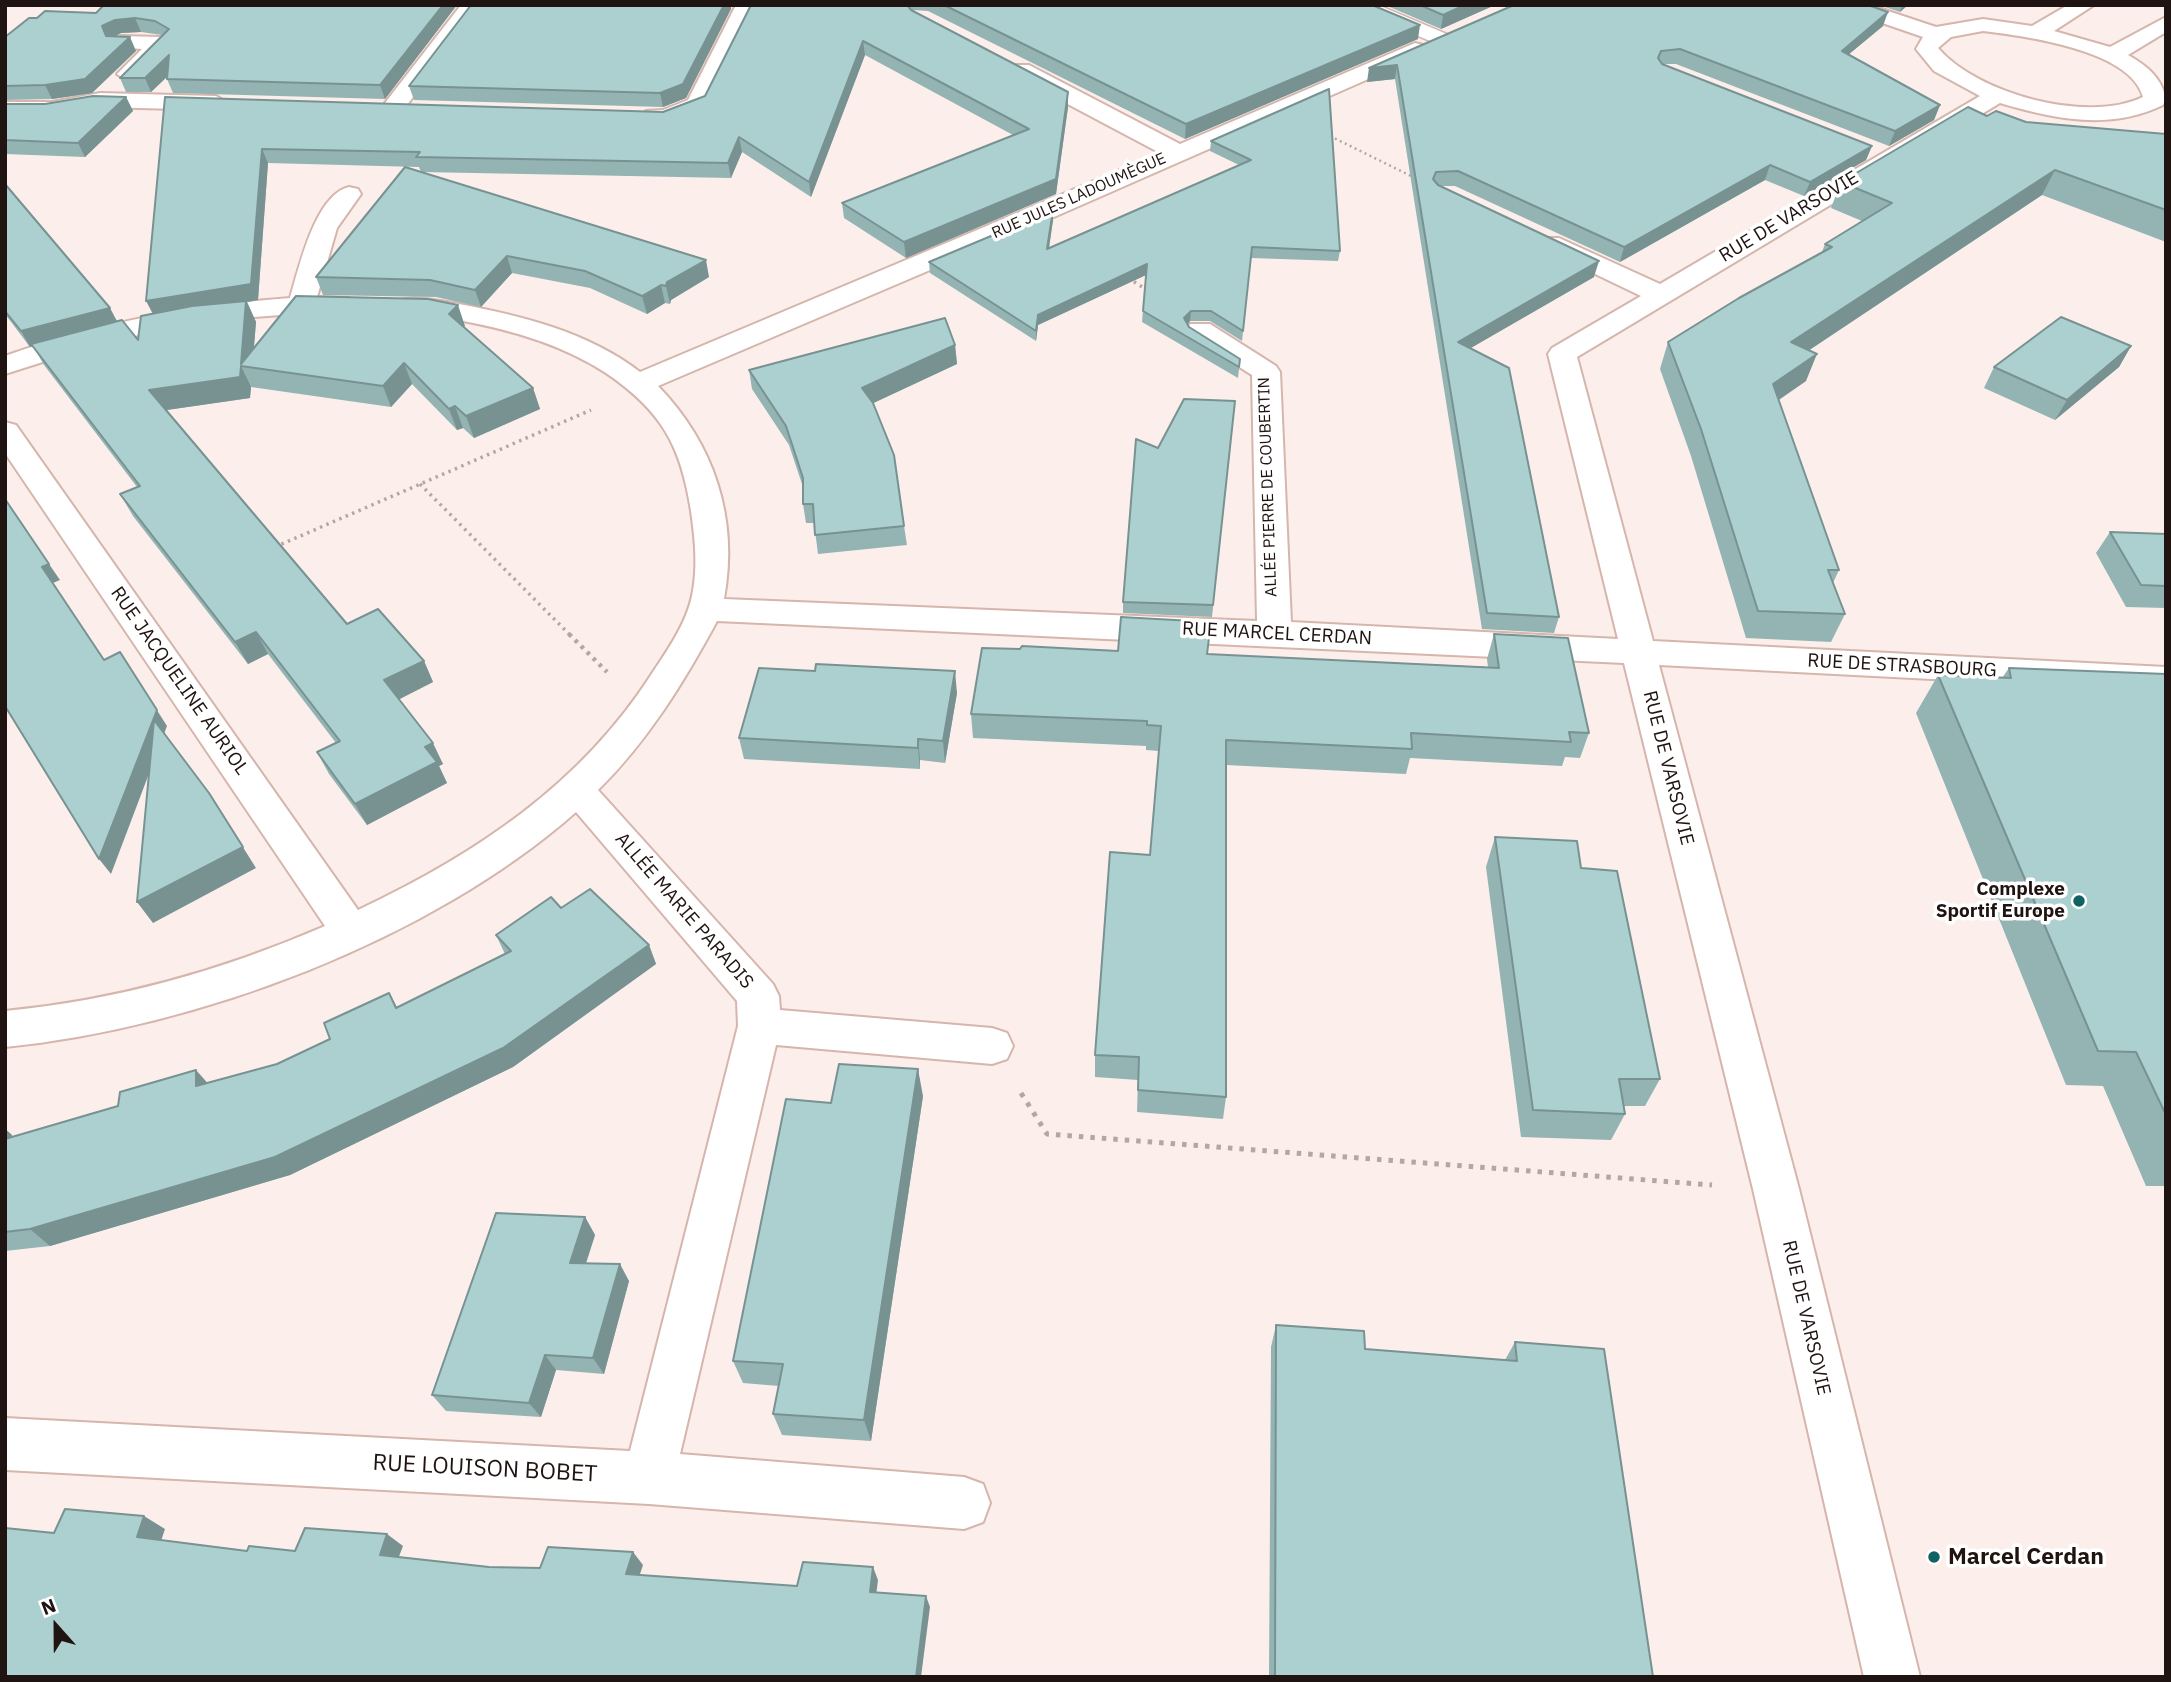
<!DOCTYPE html>
<html>
<head>
<meta charset="utf-8">
<style>
	body { margin:0 }
	#map { position:relative; width:2171px; height:1682px; overflow:hidden; background:#fcefeb; font-family:"IBM Plex Sans",sans-serif }
	canvas { display:block }
	.frame { position:absolute; inset:0; border:7px solid #1f1411; pointer-events:none }
	.north { position:absolute; left:21px; top:1591px; width:70px; height:70px; -webkit-text-stroke:5px #fff; paint-order:stroke; rotate:339deg; font-size:19px; font-weight:700; line-height:28px; text-align:center; color:#1f1411 }
	.north::after { content:''; display:block; margin:auto; width:24px; height:32px; background:#1f1411; clip-path:polygon(50% 0,100% 100%,50% 72%,0 100%) }
</style>
</head>
<body>
<div id="map">
<canvas width="2171" height="1682"></canvas>
<div class="frame"></div>
<div class="north">N</div>
</div>
<script>
const g = document.querySelector('canvas').getContext('2d');
g.lineJoin = 'round';
function stroke(path, color, width, dash) { g.strokeStyle = color; g.lineWidth = width; g.lineCap = dash ? 'butt' : 'round'; g.setLineDash(dash || []); g.stroke(path); }
function paint(path, color) { g.fillStyle = color; g.fill(path, 'evenodd'); }
function drawText(font, color, halo, rows, align = 'center') {
  g.font = font + ' "IBM Plex Sans",sans-serif'; g.lineWidth = 7; g.setLineDash([]); g.textBaseline = 'middle'; g.strokeStyle = halo; g.fillStyle = color; for (const [text, x, y, turn = 0] of rows) {
    g.save(); g.translate(x, y); g.rotate((+turn || 0) * Math.PI / 180); g.textAlign = isNaN(turn) ? turn : align; if (halo) g.strokeText(text, 0, 0); g.fillText(text, 0, 0); g.restore();
  }
}
const pathFar3 = new Path2D(`
	M1330 136 1413 177`);
const pathFar2 = new Path2D(`
	M1128 278 1147 290
	M420 484 570 635
	M275 547 591 410`);
const pathFar1 = new Path2D(`
	M569 634 607 672`);
const path = new Path2D(`
	M1021 1093 1047 1134 1712 1185`);
const service = new Path2D(`
	M1350 5H1378L1449 35 1452 39 1449 43H1435L1353 9Z`);
const minor = new Path2D(`
	M461 5H482L401 113H385L382 108 385 103Z
	M736 5H757L705 109 666 124 646 121 642 116 646 111 663 110 688 100Z
	M1839 5H1870L1936 27 1983 19 2032 26 2068 5H2094L2054 31 2110 47 2166 17V32L2128 55C2147 66 2160 76 2166 98L2163 105C2110 131 2054 119 2000 103L1577 357 1653 641 2166 667V691L1659 665 1799 1189 1920 1677H1864L1753 1189 1624 663 717 621C684 682 648 741 598 790L773 984 779 996 780 1010 992 1028 1007 1033 1013 1046 1007 1059 992 1064 776 1045 680 1454 964 1477 983 1484 990 1503 983 1522 964 1529 649 1504 5 1470V1418L630 1451 738 1026 737 1001 576 812C431 940 197 1028 5 1047V1011C118 1000 221 971 325 926L5 453V422L16 425 358 910C475 855 580 785 651 675 667 651 686 624 692 596 698 568 695 539 691 511 681 446 662 411 606 373 560 343 505 328 452 319 434 317 417 316 399 312L395 306 399 300C418 296 440 301 459 304 522 316 588 332 640 372L1160 153 1013 75 1010 70 1013 65H1029L1180 144 1415 43 1423 45 1426 50 1423 55 1038 224 658 386C714 444 739 518 724 599L1257 621 1252 375 1190 336 1186 330 1190 324H1210L1276 366 1280 372 1291 622 1618 639 1548 354 1552 348 1641 296 1541 248 1537 243 1541 238H1559L1660 284 1980 96 1934 71 1916 49 1923 37 1842 9ZM1983 31C2025 36 2131 50 2143 97 2088 124 1977 94 1938 48L1951 37Z
	M121 36 161 37 172 43 136 79 128 81 117 74 142 49 113 47 110 42Z
	M100 93 216 96 227 103 216 110 100 107 52 116H5V102H52Z
	M349 187 358 189 361 194 337 228 317 297 349 298 353 304 349 310 254 317 169 328 96 345 5 374V356C97 323 192 305 290 298 299 268 315 195 349 187Z`);
const wall = new Path2D(`
	M457 5 385 99 173 93 167 79V77L151 92H126L120 78 162 35 141 32 121 33 115 37 136 51 92 93 52 99 5 100V37L37 18 96 13Z
	M471 5H731V9L686 98 663 107 414 100 409 86Z
	M751 5H1372L1418 39 1185 139 928 11 913 10 1068 107 1056 194 906 258 844 218 842 203 1013 135 865 55 811 197 742 152 731 178 422 172 709 277 671 300 670 304 665 303 647 314 590 288 512 273 481 307 436 297 323 295 316 277 421 172 419 167 268 163 258 300 247 302 256 322 254 348 465 326 464 327 533 388 540 409 474 438 463 428 457 430 412 384 391 407 251 387 250 398 166 410 347 624 424 661 433 682 399 699 443 764 439 766 447 783 367 825 329 774 317 752 336 743 268 654 248 664 133 516 120 494 137 487 44 365 33 346 30 347 5 314V184L117 321 138 340 152 314 165 97 663 112 705 96Z
	M1385 5H1495L1441 29Z
	M1514 5 1883 26 1849 54 1940 105 1934 120 1889 146 1676 64H1662L1872 146 1866 160 1804 196 1765 180 1620 262 1455 186H1439L1594 277 1471 348 1559 617 1554 633 1482 629 1395 79 1367 82Z
	M1879 5H1908L1900 12Z
	M1329 89 1340 251 1338 261 1251 258 1242 341 1210 321H1190L1188 324 1189 327 1240 359 1238 378 1142 322 1146 275 1038 325 1036 341 930 273 929 262 1053 210V220L1049 249 1239 165 1210 151 1211 141Z
	M126 97 133 111 85 157 5 154V104H45Z
	M1987 116 2026 122 2166 134V242L2042 195 1809 350 1806 381 1779 400 1839 570 1833 583 1845 614 1831 642 1746 638 1691 456 1660 369 1668 342 1822 252 1825 244 1862 221 1831 208 1841 182Z
	M955 345 957 364 873 403 904 526 907 545 818 554 814 523H806L803 504V487L789 445 752 389 749 370Z
	M2131 346 2119 367 2055 420 1984 388 1994 367Z
	M1235 401 1212 617 1123 613V602L1158 448Z
	M2110 532 2166 534V608L2126 607 2096 553Z
	M1494 634 1589 733 1580 758 1565 757 1562 766 1410 758 1406 774 1226 765V1097L1223 1119 1137 1112 1138 1080 1095 1077V1055L1150 855 1159 751 1146 750V746L973 738 971 714 1208 654 1488 667 1487 659Z
	M2009 668 2166 674V1186H2146L2103 1086 2066 1085 1916 713 1938 675 2002 678Z
	M957 693 945 763 920 760V769L744 759 739 738Z
	M1495 837 1581 868 1660 1079 1645 1106H1624L1625 1114 1611 1140 1521 1137 1486 867Z
	M561 908 649 945 656 964 513 1067 290 1175 50 1246 5 1251V1129L12 1135 10 1138 277 1064 330 1039 389 993 397 1007 505 954 496 935Z
	M923 1096 871 1441 782 1435 773 1414 779 1386 743 1383 733 1361 831 1103Z
	M585 1217 595 1235 586 1264 629 1281 604 1374 556 1370 541 1417 446 1411 432 1395Z
	M1276 1325 1365 1349 1505 1360 1515 1342 1653 1677H1269L1271 1347Z`);
const shadedWall = new Path2D(`
	M443 5H457L385 99 380 85Z
	M724 5H731V9L686 98 663 107 660 93Z
	M1465 5H1495L1441 29 1443 15Z
	M1902 5H1908L1900 12Z
	M1888 12 1883 26 1836 65 1842 51Z
	M135 18 141 32 121 33 108 40 102 26 115 20Z
	M1420 25 1418 39 1185 139 1186 124Z
	M130 37 136 51 92 93 52 99 45 85Z
	M863 41 865 55 811 197 809 182Z
	M169 55 175 69 151 92 145 78Z
	M1397 65 1395 79 1367 82 1369 68Z
	M1068 92V107L1056 194 906 258 904 242Z
	M126 97 133 111 85 157 78 143Z
	M1940 105 1934 120 1889 146 1895 131Z
	M739 137 742 152 731 178 728 163Z
	M1872 146 1866 160 1804 196 1810 182Z
	M262 149 268 163 258 300 247 302 256 322 252 368 154 316 146 301Z
	M1770 165 1765 180 1620 262 1624 247Z
	M2055 170 2042 195 1781 369 1791 342Z
	M1053 210V220L1047 260V249Z
	M507 256 512 273 481 307 475 290Z
	M706 260 709 277 671 300 670 304 666 286 667 282Z
	M1599 261 1594 277 1455 357 1458 342Z
	M1147 264 1146 275 1038 325 1036 341V331L1038 315Z
	M661 285 665 303 647 314 642 296Z
	M458 305 465 326 457 335 449 314Z
	M110 308 118 323 30 347 21 331Z
	M1191 311 1190 321 1184 329V318Z
	M955 345 957 364 865 407 862 388Z
	M2131 346 2119 367 2055 420 2067 400Z
	M1817 354 1806 381 1762 411 1773 384Z
	M404 363 412 384 391 407 383 386Z
	M241 366 251 387 250 398 160 411 149 390Z
	M533 388 540 409 474 438 466 416Z
	M455 406 463 428 457 430 449 409Z
	M49 564 60 580 53 583 42 567Z
	M256 632 268 654 248 664 235 642Z
	M120 652 167 726 111 874 99 859Z
	M424 661 433 682 394 702 384 680Z
	M955 671 957 693 945 763 943 741Z
	M918 739 920 760V769L918 748Z
	M433 743 443 764 439 766 447 783 367 825 355 804 425 747Z
	M209 793 256 868 153 923 137 902Z
	M649 945 656 964 513 1067 290 1175 50 1246 30 1229Z
	M918 1069 923 1096 871 1441 864 1420Z
	M196 1070 212 1088 196 1086Z
	M5 1129 12 1135 5 1152Z
	M585 1217 595 1235 580 1280 570 1263Z
	M620 1264 629 1281 604 1374 593 1358Z
	M545 1355 556 1370 541 1417 529 1403Z
	M144 1516 165 1529 158 1550 137 1537Z
	M387 1534 403 1546 395 1567 380 1555Z
	M633 1552 643 1565 636 1586 626 1574Z
	M873 1567 878 1580 875 1604 870 1592Z
	M926 1596 930 1607 921 1677H916Z`);
const building = new Path2D(`
	M104 5H443L380 85 167 79 169 55 145 78H120L169 29 155 21 135 18 115 20 102 26 106 36 130 37 85 79 45 85 5 86V37L29 18H37L45 11 96 13Z
	M471 5H724L683 84 660 93 409 86Z
	M751 5H907L911 10 1068 92 1056 179 904 242 842 203 1029 129 863 41 809 182 739 137 728 163 416 157 420 152 262 149 251 284 146 301 165 97 663 112 705 96Z
	M944 5H1372L1420 25 1186 124Z
	M1420 5H1465L1443 15Z
	M1514 5H1868L1888 12 1842 51 1940 105 1895 131 1680 49 1661 51 1658 58 1662 64 1872 146 1810 182 1770 165 1624 247 1458 171 1436 172 1433 179 1438 185 1599 261 1458 342 1509 368 1559 617 1487 613 1397 65 1369 68Z
	M1329 89 1340 251 1252 247 1243 331 1211 311H1191L1184 318 1189 327 1240 359 1239 367 1143 311 1147 264 1038 315 1036 331 929 262 1053 210 1047 249 1251 160 1211 141Z
	M93 96 126 97 78 143 5 140V104H45Z
	M1968 107 1987 116 1996 111 2026 122 2166 134V210L2055 170 1791 342 1817 354 1773 384 1839 570H1828L1845 614 1758 611 1701 429 1668 342 1739 298 1832 247 1825 244 1892 203 1841 182Z
	M405 167 706 260 667 282 666 286 661 285 642 296 585 271 507 256 475 290 430 280 316 277Z
	M5 184 110 308 21 331 5 311Z
	M296 296 428 299 458 305 449 314 533 388 466 416 455 406 449 409 404 363 383 386 241 366 240 377 149 390 347 624 378 609 424 661 384 680 433 743 425 747 437 762 355 804 317 752 340 741 256 632 235 642 120 494 140 486 31 344 122 320 138 340 141 316 192 306 246 301 241 364Z
	M2061 317 2131 346 2067 400 1994 367Z
	M945 318 955 345 862 388 873 403 894 455 904 526 815 535 813 504H803V478L786 426 749 370Z
	M1184 399 1235 401 1213 605 1123 602 1136 439 1158 448Z
	M5 499 49 564 42 567 104 660 120 652 157 710 99 859 5 706Z
	M2110 532 2166 534V586L2141 585Z
	M1121 617 1211 622 1207 654 1499 668 1494 634 1568 638 1589 733 1569 732 1571 742 1411 733 1412 749 1226 740V1097L1138 1090 1139 1057 1095 1055 1110 852 1150 855 1161 726 1147 725V721L971 714 982 648 1020 649 1022 646 1118 651Z
	M816 664 955 671 943 741 918 739V748L739 738 759 668 815 671Z
	M2009 668 2166 674V1115L2136 1052 2098 1051 1938 675 2011 678Z
	M154 720 209 793 243 847 137 902Z
	M1495 837 1577 841 1581 868 1617 871 1660 1079H1619L1625 1114 1533 1110Z
	M590 889 649 945 503 1048 275 1157 30 1229 5 1232V1139L118 1106 120 1092 196 1070V1086L277 1064 330 1039 324 1023 389 993 396 1008 511 951 496 935 551 897 561 908Z
	M839 1064 918 1069 864 1420 773 1414 783 1364 733 1361 786 1099 831 1103Z
	M496 1213 585 1217 570 1263 620 1264 593 1358 545 1355 529 1403 432 1395Z
	M1276 1325 1364 1331 1365 1349 1517 1361 1515 1342 1604 1349 1653 1677H1275Z
	M65 1509 144 1516 137 1537 247 1551 249 1546 295 1551 305 1528 387 1534 380 1555 489 1567 540 1568 548 1547 633 1552 626 1574 797 1586 803 1562 873 1567 870 1592 926 1596 916 1677H5V1528L54 1533Z`);
const markers = [
	[2079,901,7,"#116262"],
	[1934,1557,7,"#116262"]
];
const farStreetnames = [
	["RUE JULES LADOUMÈGUE",1079,196,-24],
	["ALLÉE PIERRE DE COUBERTIN",1268,487,-92]
];
const streetNames = [
	["RUE DE VARSOVIE",1789,217,-31],
	["RUE MARCEL CERDAN",1277,634,3],
	["RUE DE STRASBOURG",1902,666,3],
	["RUE JACQUELINE AURIOL",179,681,55],
	["RUE DE VARSOVIE",1668,768,76],
	["ALLÉE MARIE PARADIS",684,911,49],
	["RUE DE VARSOVIE",1806,1318,77]
];
const poiNames = [
	["Complexe",2065,890],
	["Sportif Europe",2065,912]
];
const nearStreetnames = [
	["RUE LOUISON BOBET",485,1469,3]
];
const nearPoinames = [
	["Marcel Cerdan",1948,1557]
];
stroke(service, '#d5b5ac', 3);
stroke(minor, '#d5b5ac', 4);
stroke(pathFar3, '#b3a7a3', 2.5, [2, 3.5]);
stroke(pathFar2, '#b3a7a3', 3.5, [2.5, 4.5]);
stroke(pathFar1, '#b3a7a3', 4.5, [3.5, 5]);
stroke(path, '#b3a7a3', 5, [4.5, 7]);
paint(service, '#fff');
paint(minor, '#fff');
paint(wall, '#94b3b3');
paint(shadedWall, '#789292');
paint(building, '#acd0d0');
stroke(building, '#789292', 2);
for (const [x, y, r, color] of markers) { const dot = new Path2D(); dot.arc(x, y, r, 0, 2 * Math.PI); g.fillStyle = color; g.fill(dot); stroke(dot, '#fff', 2.5); }
drawText('16px', '#1f1411', '#fff', farStreetnames);
drawText('19px', '#1f1411', '#fff', streetNames);
drawText('bold 19px', '#1f1411', '#fff', poiNames, 'right');
drawText('23px', '#1f1411', '#fff', nearStreetnames);
drawText('bold 23px', '#1f1411', '#fff', nearPoinames, 'left');
</script>
</body>
</html>
